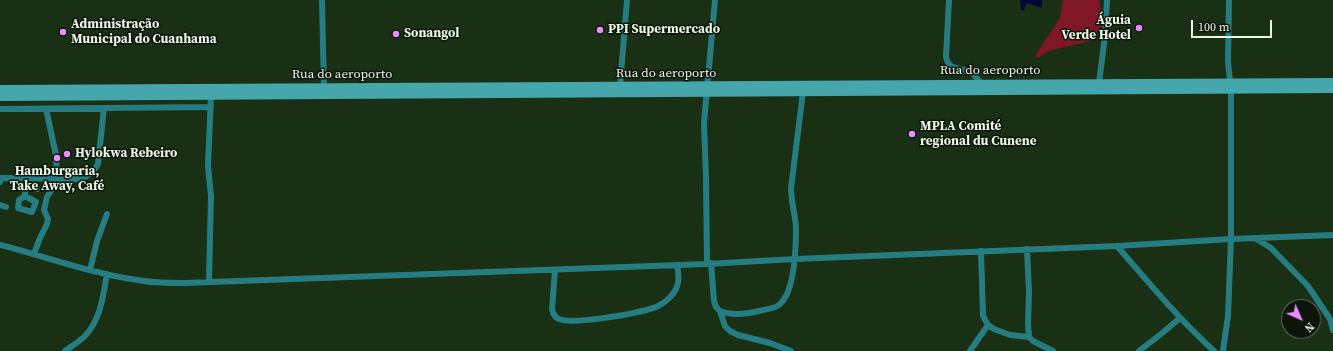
<!DOCTYPE html>
<html>
<head>
<meta charset="utf-8">
<style>
	body { margin:0 }
	#map { position:relative; width:1333px; height:351px; overflow:hidden; background:#1a3014; font-family:"Source Serif 4",serif }
	canvas { display:block }
	.north { position:absolute; left:1281px; top:299px; width:40px; height:40px; box-sizing:border-box; background:#0c1509; border:1px solid #646f61; border-radius:50%; rotate:135deg; font-size:11px; font-weight:700; line-height:16px; text-align:center; color:#e9f7e5 }
	.north::after { content:''; display:block; margin:auto; width:14px; height:18px; background:#e88eff; clip-path:polygon(50% 0,100% 100%,50% 72%,0 100%) }
	.scale { position:absolute; left:1191px; top:20px; width:81px; height:18px; box-sizing:border-box; border:2px solid #e9f7e5; border-top:0; padding-left:5px; font-size:12px; line-height:14px; white-space:nowrap; color:#e9f7e5; -webkit-text-stroke:3px #0c1509; paint-order:stroke }
</style>
</head>
<body>
<div id="map">
<canvas width="1333" height="351"></canvas>
<div class="north">N</div>
<div class="scale">100 m</div>
</div>
<script>
const g = document.querySelector('canvas').getContext('2d');
g.lineJoin = 'round';
function paint(path, color) { g.fillStyle = color; g.fill(path, 'evenodd'); }
function stroke(path, color, width, dash) { g.strokeStyle = color; g.lineWidth = width; g.lineCap = dash ? 'butt' : 'round'; g.setLineDash(dash || []); g.stroke(path); }
function drawText(font, color, halo, rows, align = 'center') {
  g.font = font + ' "Source Serif 4",serif'; g.lineWidth = 3; g.setLineDash([]); g.textBaseline = 'middle'; g.strokeStyle = halo; g.fillStyle = color; for (const [text, x, y, turn = 0] of rows) {
    g.save(); g.translate(x, y); g.rotate((+turn || 0) * Math.PI / 180); g.textAlign = isNaN(turn) ? turn : align; if (halo) g.strokeText(text, 0, 0); g.fillText(text, 0, 0); g.restore();
  }
}
const green = new Path2D(`
	M1063 0H1099L1103 25 1090 41 1048 51 1038 58 1035 56 1060 18Z`);
const water = new Path2D(`
	M1020 0H1042V8L1027 3 1024 10H1021Z`);
const street = new Path2D(`
	M322 0 324 90
	M949 0 946 57C949 72 962 67 972 73 975 76 978 80 981 83V86
	M1099 83 1105 36 1107 0
	M620 86 627 0
	M0 109 211 107
	M0 182 1 178 81 179C89 176 94 172 98 164L104 108
	M25 196 36 202 32 212 18 208 19 200Z
	M25 196V185L37 189
	M0 205 6 207
	M1255 238 1271 248 1308 286 1330 319 1333 330
	M0 245C48 257 95 275 144 281 157 283 171 283 184 283L707 264 795 259 1117 246 1231 239 1333 235
	M1117 246C1148 282 1179 319 1214 351
	M1027 249 1029 292 1028 324 1029 337
	M981 251 983 316 988 325 994 329 1010 335 1029 337 1033 341 1053 351
	M34 254 40 238 47 224 48 219 44 210 45 205 47 197 56 183 57 174 56 155 46 109
	M711 263 714 301 716 307 720 311 725 326 730 331 738 335 770 343 791 351
	M707 264 706 177 704 123 715 0
	M90 270 97 241 107 214
	M555 270 552 309C553 313 554 317 559 319 573 325 643 313 658 306 666 302 675 294 677 286 680 280 678 271 677 265
	M209 281 211 196 208 166 211 95
	M720 311C733 316 747 314 759 311 766 309 775 309 780 304 795 291 796 246 796 227 795 214 791 201 791 188L803 92
	M65 351C72 346 80 341 85 336 101 319 103 296 107 274
	M970 351 988 325
	M1139 351 1161 334 1180 318
	M1223 351 1228 316 1231 239V90L1228 62 1229 0`);
const secondary = new Path2D(`
	M0 89 1333 82
	M0 97 1333 89`);
const markers = [
	[1139,28,4,"#e88eff"],
	[600,30,4,"#e88eff"],
	[63,32,4,"#e88eff"],
	[396,34,4,"#e88eff"],
	[912,134,4,"#e88eff"],
	[67,154,4,"#e88eff"],
	[57,158,4,"#e88eff"]
];
const poiNames = [
	["Águia",1131,21,"right"],
	["Verde Hotel",1131,36,"right"],
	["Administração",71,25],
	["Municipal do Cuanhama",71,40],
	["PPI Supermercado",608,30],
	["Sonangol",404,34],
	["MPLA Comité",920,127],
	["regional du Cunene",920,142],
	["Hylokwa Rebeiro",75,154],
	["Hamburgaria,",57,172,"center"],
	["Take Away, Café",57,187,"center"]
];
const streetNames = [
	["Rua do aeroporto",990,71],
	["Rua do aeroporto",666,74],
	["Rua do aeroporto",342,75]
];
paint(green, '#801726');
paint(water, '#000839');
stroke(street, '#267d81', 6);
stroke(secondary, '#45a7ab', 8);
for (const [x, y, r, color] of markers) { const dot = new Path2D(); dot.arc(x, y, r, 0, 2 * Math.PI); g.fillStyle = color; g.fill(dot); stroke(dot, '#0c1509', 1.5); }
drawText('bold 13px', '#e9f7e5', '#0c1509', poiNames, 'left');
drawText('13px', '#e9f7e5', '#0c1509', streetNames);
</script>
</body>
</html>
